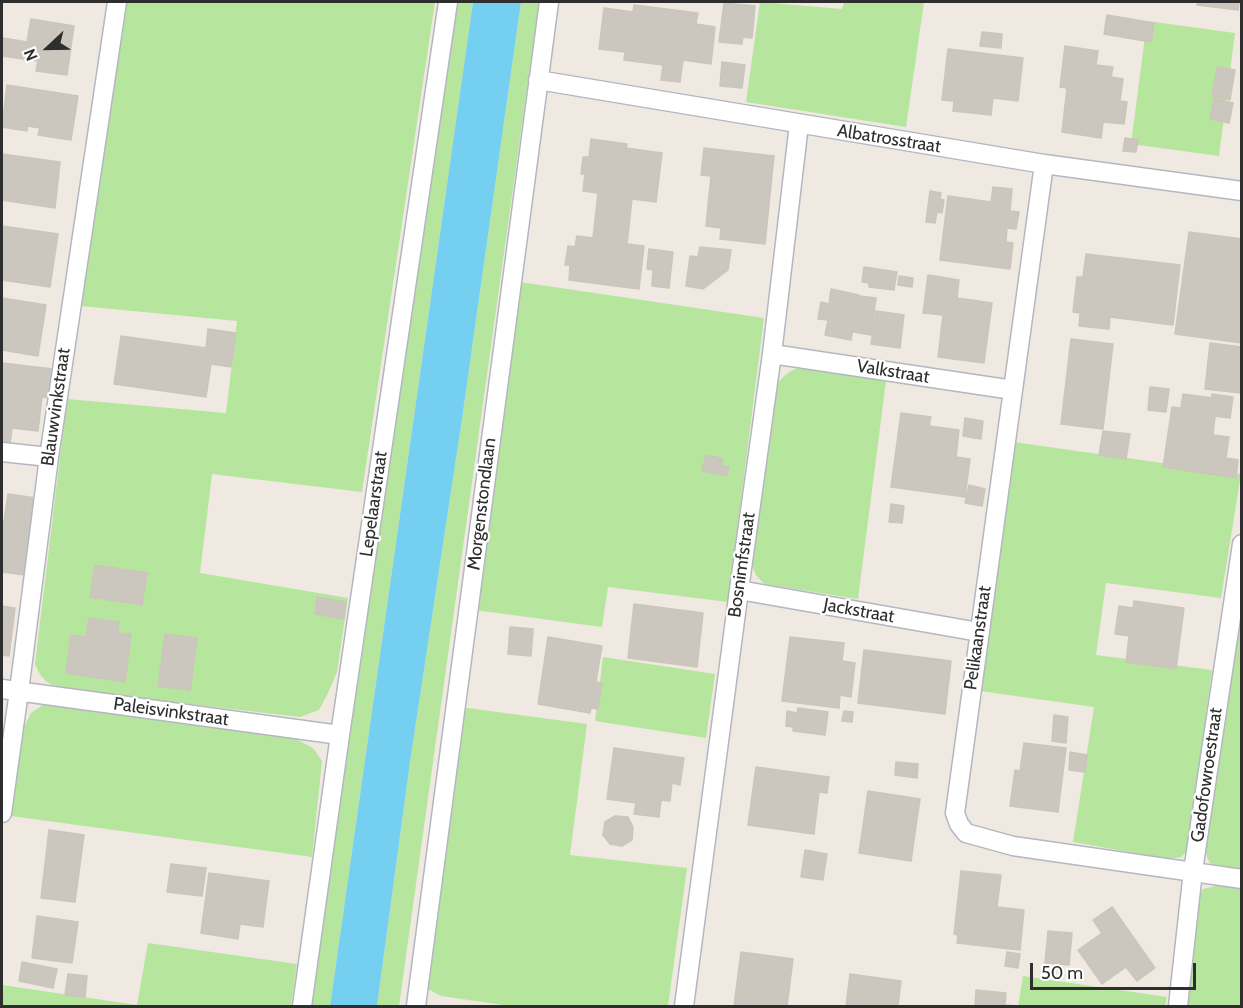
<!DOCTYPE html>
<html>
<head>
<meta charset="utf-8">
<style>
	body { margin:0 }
	#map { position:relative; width:1243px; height:1008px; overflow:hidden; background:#efe9e1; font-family:Cabin,sans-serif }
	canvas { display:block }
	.frame { position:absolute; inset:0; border:3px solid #2e2e2e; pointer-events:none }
	.north { position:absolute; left:18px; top:18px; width:60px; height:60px; -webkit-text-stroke:4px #fff; paint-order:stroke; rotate:248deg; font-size:16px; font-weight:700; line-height:24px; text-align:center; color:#2e2e2e }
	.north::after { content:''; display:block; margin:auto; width:21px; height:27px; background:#2e2e2e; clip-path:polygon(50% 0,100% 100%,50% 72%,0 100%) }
	.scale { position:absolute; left:1030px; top:963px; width:166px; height:27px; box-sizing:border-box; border:3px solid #2e2e2e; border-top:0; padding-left:8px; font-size:18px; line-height:21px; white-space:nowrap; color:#2e2e2e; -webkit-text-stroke:4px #fff; paint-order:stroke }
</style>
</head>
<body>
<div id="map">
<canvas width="1243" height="1008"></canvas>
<div class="frame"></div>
<div class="north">N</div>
<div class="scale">50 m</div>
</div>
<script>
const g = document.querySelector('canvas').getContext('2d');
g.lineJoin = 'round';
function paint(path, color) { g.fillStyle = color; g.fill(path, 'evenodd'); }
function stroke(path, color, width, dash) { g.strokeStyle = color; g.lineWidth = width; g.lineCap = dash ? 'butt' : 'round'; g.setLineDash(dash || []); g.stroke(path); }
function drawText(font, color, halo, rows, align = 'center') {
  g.font = font + ' Cabin,sans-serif'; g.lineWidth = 4.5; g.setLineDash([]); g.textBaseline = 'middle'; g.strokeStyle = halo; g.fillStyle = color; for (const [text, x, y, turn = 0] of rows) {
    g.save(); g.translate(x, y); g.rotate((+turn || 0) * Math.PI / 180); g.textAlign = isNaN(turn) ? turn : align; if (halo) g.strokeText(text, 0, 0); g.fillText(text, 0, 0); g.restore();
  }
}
const green = new Path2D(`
	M127 2H435L362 492 212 474 200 573 348 598 337 672 328 693 319 710 300 717 71 690C51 685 44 685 35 664L67 399 226 413 237 321 81 306Z
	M455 2H473L330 1006H310Z
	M521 2H539L399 1006H377L410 762 462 419Z
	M760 2 842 9 844 2H924L906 127 746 102Z
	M1147 21 1235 33 1219 156 1131 144Z
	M520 282 764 318 728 602 608 587 602 627 475 610Z
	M797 368 886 381 858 599 764 584 756 575 752 566 774 395C779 379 782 376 797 368Z
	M1013 442 1241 474 1221 598 1106 583 1096 655 1212 670 1189 849 1181 857 1168 859 1073 842 1094 707 980 691Z
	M1241 592V871C1218 868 1206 871 1205 843Z
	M603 657 715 674 706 738 595 721Z
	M44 704 296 739 313 748 322 761 312 857 11 816 24 727 31 713Z
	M460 707 587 724 570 855 687 868 668 1006H510L441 996 428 989 422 977Z
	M1225 884 1241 887V1006H1184L1198 897 1203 889Z
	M148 943 297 964 291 1006H2V985L137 1005Z
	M1023 976 1167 997 1165 1006H1018Z`);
const water = new Path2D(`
	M473 2H521L462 419 410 762 377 1006H330Z`);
const building = new Path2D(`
	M1198 2H1239L1238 10 1197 5Z
	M724 3 755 6 752 38 743 37 742 44 719 42Z
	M634 5 698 13 696 24 715 27 711 64 683 60 680 82 661 80 663 65 624 60 625 52 599 49 604 8 633 12Z
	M1107 15 1154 23 1151 42 1104 34Z
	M31 19 74 26 67 75 36 71 38 61 2 56 3 38 27 42Z
	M982 32 1002 34 1001 48 980 46Z
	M1065 46 1098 51 1096 65 1113 67 1111 77 1123 79 1120 101 1127 102 1124 124 1103 122 1101 138 1062 132 1067 88 1060 87Z
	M948 49 1023 58 1018 101 993 98 991 115 953 111 954 101 942 100Z
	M722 62 745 65 742 88 720 86Z
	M1217 67 1235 70 1230 100 1212 96Z
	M7 85 78 96 71 140 38 135 40 128 27 126V131L2 127Z
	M1214 99 1233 103 1229 123 1210 119Z
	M1125 138 1138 140 1136 152 1123 151Z
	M591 139 627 144 626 148 662 153 656 202 632 199 627 244 644 246 639 289 569 280 570 265H565L568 246 575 247 577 236 593 238 598 193 583 191 585 174H581L583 157H589Z
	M704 148 774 156 765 244 720 239 721 228 706 226 711 176 701 175Z
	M2 154 60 162 55 208 2 200Z
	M993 187 1012 189 1010 211 1019 212 1016 229 1007 228 1006 242 1013 243 1010 269 940 260 948 196 991 202Z
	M930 191 941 193 940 199 944 200 942 213 937 212 935 223 926 222Z
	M2 226 58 234 50 287 2 280Z
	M1189 232 1242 239V343L1175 334Z
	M700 247 731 250 728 270 703 289 686 286 690 256 698 257Z
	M649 249 673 252 669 288 652 286 653 270 647 269Z
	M1086 254 1180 265 1173 325 1110 317 1109 329 1079 326 1080 313 1073 312 1077 277H1083Z
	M864 267 897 272 894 290 869 287V283L862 282Z
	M928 275 959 280 957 298 992 303 984 363 938 357 943 315 923 313Z
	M899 276 913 278 912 287 898 285Z
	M831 289 859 295 851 340 825 335 828 320 818 319 821 302 829 304Z
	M859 296 876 298 871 335 854 332Z
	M2 298 46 305 38 356 2 350Z
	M876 311 904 315 900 348 871 344Z
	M208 329 236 333 231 367 211 364 206 397 114 384 121 336 206 348Z
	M1071 339 1113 344 1103 429 1061 424Z
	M1210 343 1242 347 1241 393 1205 389Z
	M2 363 53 369 50 398 42 397 38 431 12 428 10 444 2 443Z
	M1150 387 1169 389 1166 412 1148 410Z
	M1183 394 1212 398V394L1233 397 1230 418 1215 416 1213 435 1229 437 1226 458 1238 460 1236 478 1163 467 1172 407 1181 408Z
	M901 413 931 417 929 426 959 430 956 457 970 459 965 497 891 487Z
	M965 418 983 421 981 439 963 436Z
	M1103 431 1130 434 1126 459 1099 455Z
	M706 455 723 459 721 465 729 467 727 476 702 471Z
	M969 485 985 489 982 506 965 503Z
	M8 494 36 498 25 575 2 572V528H3Z
	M891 504 904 506 902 523 889 522Z
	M95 565 147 573 142 605 90 597Z
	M317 597 346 602 344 619 315 614Z
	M1134 601 1184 608 1176 669 1126 662 1129 636 1115 634 1119 606 1133 608Z
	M634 604 703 613 697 667 628 658Z
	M2 606 15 608 9 656 2 655Z
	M89 618 119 622 118 633 131 634 125 682 66 673 71 635 86 637Z
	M510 627 533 629 531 656 508 654Z
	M165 634 197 638 190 690 158 686Z
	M548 637 602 646 596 682 602 683 598 709 591 708 590 713 538 704Z
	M790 637 844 643 842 661 855 663 851 697 840 695 839 708 782 701Z
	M864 650 951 661 945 714 858 703Z
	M798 708 828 712 825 735 793 731V727L786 726 787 711 797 713Z
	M844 711 853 712 852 722 842 721Z
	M1054 715 1068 717 1066 743 1052 741Z
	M1024 743 1066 748 1058 812 1010 806 1015 770 1020 771Z
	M614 748 684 758 680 785 672 783 670 801 661 800 659 817 634 814 636 803 607 799Z
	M1070 752 1087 755 1085 772 1069 770Z
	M896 762 918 764 917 778 895 775Z
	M756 767 829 777 827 793 819 792 814 834 748 825Z
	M868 791 920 799 911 861 859 853Z
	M615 816 628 817 633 827 632 840 622 846 610 844 603 835 605 822Z
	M49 830 84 835 75 902 41 898Z
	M805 850 827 854 823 880 801 877Z
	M171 864 206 868 202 896 167 892Z
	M961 871 1001 875 997 907 1024 910 1020 950 957 943 958 935 954 934Z
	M209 873 269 881 263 927 240 924 238 939 201 933Z
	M1112 907 1155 968 1137 981 1126 967 1102 984 1078 950 1102 933 1093 920Z
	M37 916 78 922 72 963 32 958Z
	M1048 931 1072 933 1069 965 1045 963Z
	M741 952 793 959 787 1006H734Z
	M1007 952 1020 954 1018 968 1005 966Z
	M22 962 57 969 53 988 19 981Z
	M68 974 87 976 85 997 65 995Z
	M850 974 901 981 898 1006H846Z
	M976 990 1006 993 1005 1005 1020 1006H975Z`);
const street = new Path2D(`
	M538 80 1044 164 1242 191
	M1044 164 955 813 959 824 966 833 1013 846 1242 879
	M772 354 1013 390
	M2 452 49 457
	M739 590 979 632
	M2 689 340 735
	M2 813 19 691 49 457 117 2
	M302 1006 340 735 448 2
	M416 1006 549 2
	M684 1006 739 590 772 354 799 124
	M1178 1006 1193 871 1242 544`);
const streetNames = [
	["Albatrosstraat",889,139,9],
	["Valkstraat",893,372,9],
	["Blauwvinkstraat",56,407,-82],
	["Lepelaarstraat",374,504,-82],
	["Morgenstondlaan",482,504,-83],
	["Bosnimfstraat",742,565,-82],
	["Jackstraat",859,611,10],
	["Pelikaanstraat",978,638,-82],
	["Paleisvinkstraat",171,712,8],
	["Gadofowroestraat",1207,775,-82]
];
paint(green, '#b6e59e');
paint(water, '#75cff0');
paint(building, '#cbc7bf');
stroke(building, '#cbc5ba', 1.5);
stroke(street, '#b4b7c1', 21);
stroke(street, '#fff', 18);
drawText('18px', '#2e2e2e', '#fff', streetNames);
</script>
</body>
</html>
